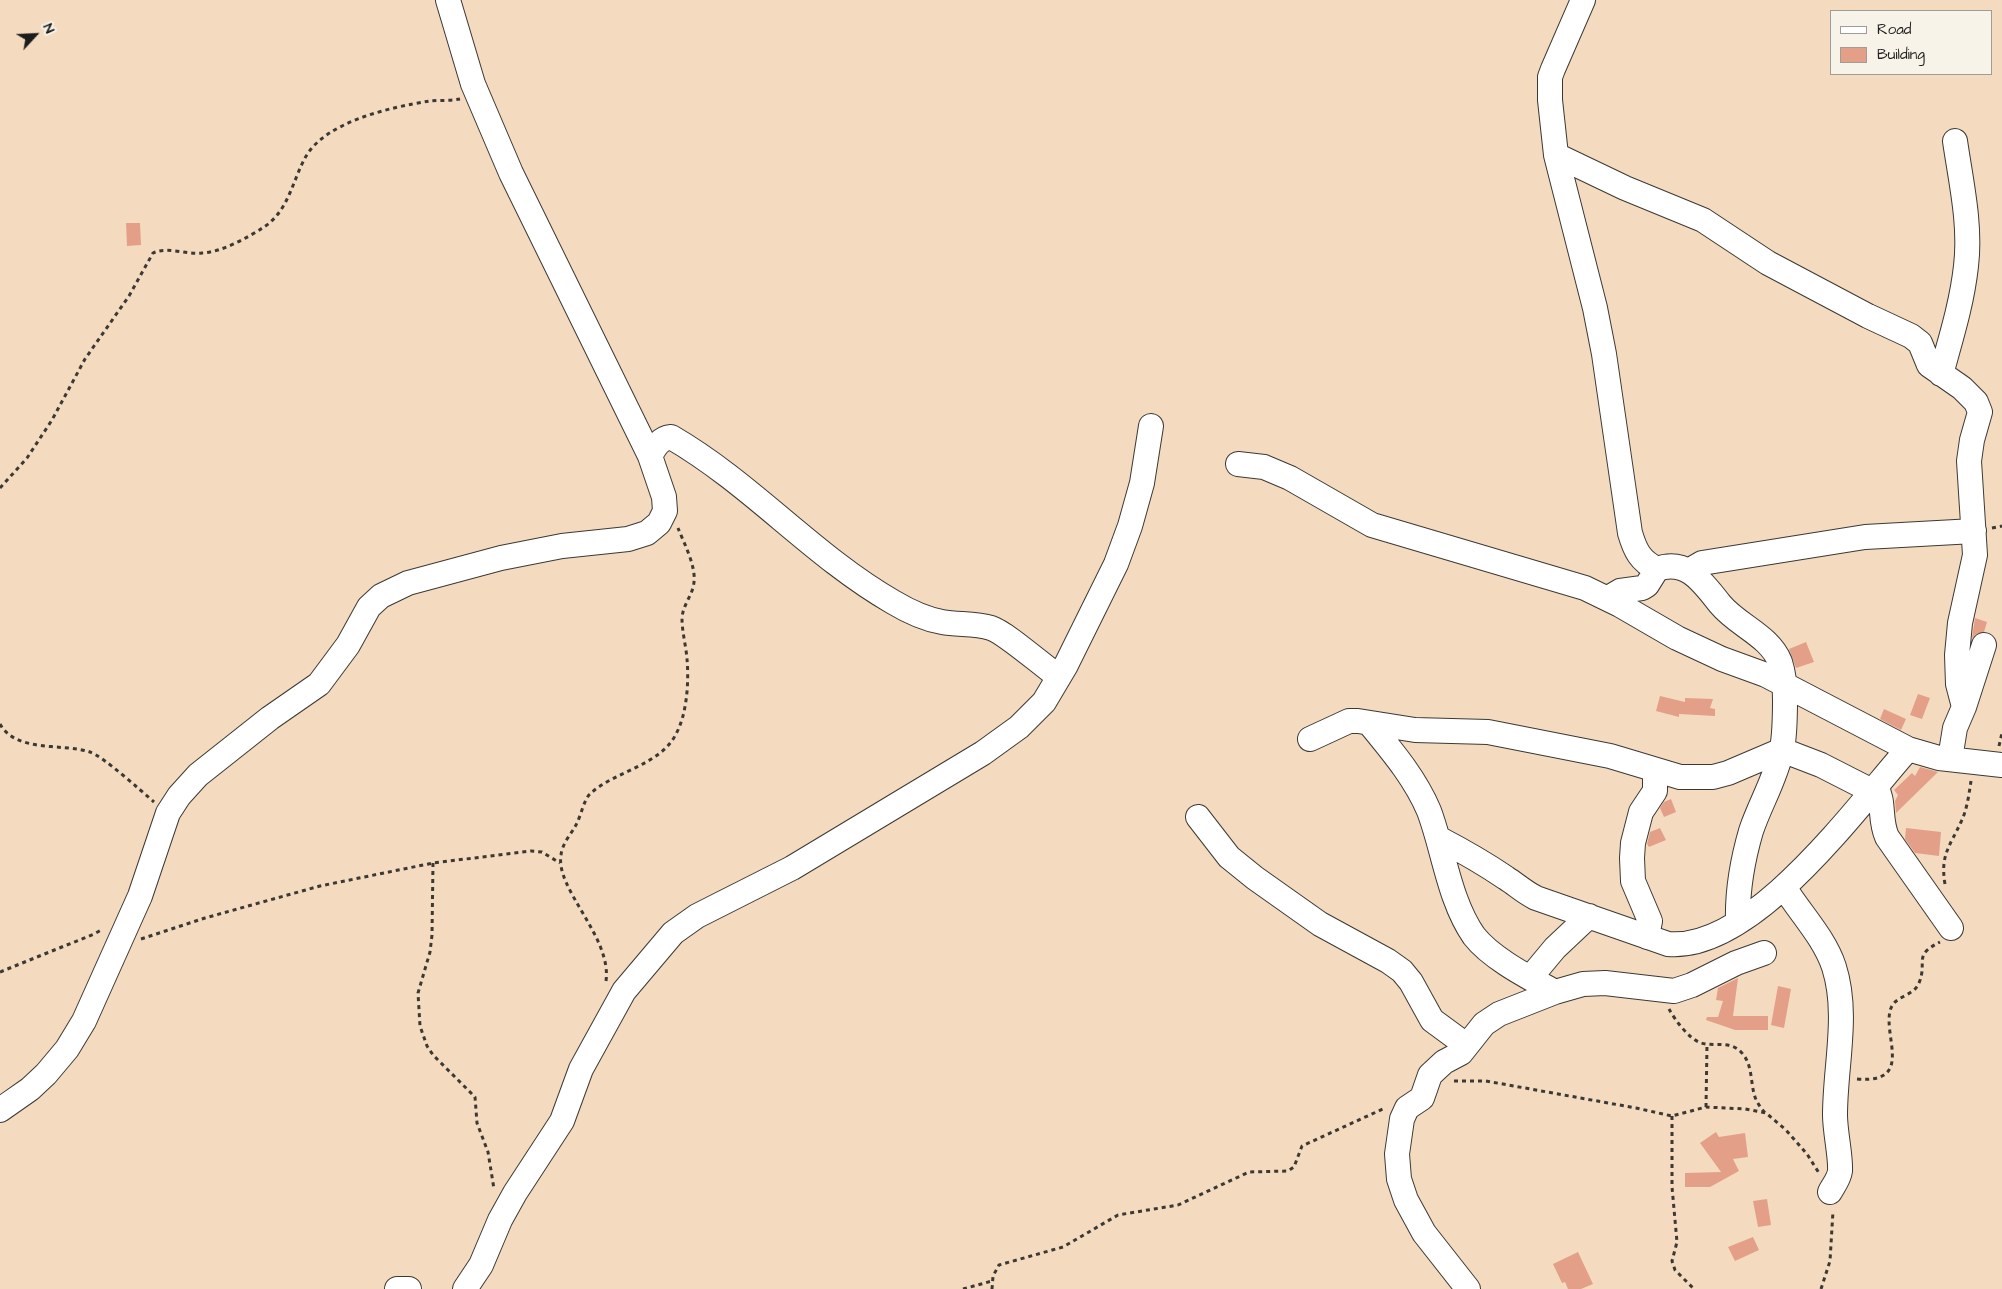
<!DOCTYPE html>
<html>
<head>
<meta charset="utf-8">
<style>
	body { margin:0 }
	#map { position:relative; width:2002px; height:1289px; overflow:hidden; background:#f4dbbf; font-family:"Architects Daughter",sans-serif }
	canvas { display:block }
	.legend { position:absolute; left:1830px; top:10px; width:162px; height:65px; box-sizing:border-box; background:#f7f3e8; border:1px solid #9f9d96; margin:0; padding:6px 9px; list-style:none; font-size:15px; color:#1c1c1c }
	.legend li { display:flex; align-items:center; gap:10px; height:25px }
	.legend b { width:25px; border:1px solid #9f9d96 }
	.north { position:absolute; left:10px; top:10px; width:50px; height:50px; -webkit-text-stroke:4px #f7f3e8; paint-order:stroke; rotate:65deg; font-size:14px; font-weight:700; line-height:20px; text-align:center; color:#1c1c1c }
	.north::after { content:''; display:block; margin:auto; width:18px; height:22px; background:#1c1c1c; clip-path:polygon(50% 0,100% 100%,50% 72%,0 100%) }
</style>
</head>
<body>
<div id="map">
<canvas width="2002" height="1289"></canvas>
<ul class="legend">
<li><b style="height:6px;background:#fff"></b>Road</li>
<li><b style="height:14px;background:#e49f88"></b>Building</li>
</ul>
<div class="north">N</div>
</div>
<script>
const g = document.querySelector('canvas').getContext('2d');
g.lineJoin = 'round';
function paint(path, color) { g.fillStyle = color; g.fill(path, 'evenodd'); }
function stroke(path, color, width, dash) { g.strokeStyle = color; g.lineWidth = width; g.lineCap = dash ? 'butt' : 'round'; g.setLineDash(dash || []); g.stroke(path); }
const building = new Path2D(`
	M126 223H140L141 245 127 246Z
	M1975 618 1987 622 1984 632 1975 635 1972 638Z
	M1806 642 1814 662 1796 668 1789 649Z
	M1918 694 1930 698 1922 719 1910 715Z
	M1660 696 1685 702V698L1713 699 1710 708 1715 709V716L1679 714V717L1656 711Z
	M1884 709 1906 719 1901 730 1880 719Z
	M1920 767 1938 772 1896 813 1895 801 1898 795 1894 790 1912 773 1915 776Z
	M1671 799 1676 812 1664 817 1660 808 1664 802Z
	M1660 828 1666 840 1649 847 1647 844 1650 832Z
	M1906 828 1941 832 1939 856 1915 853 1905 839Z
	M1738 978 1733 1016H1768V1030H1735L1706 1020 1707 1017H1718L1723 1001 1716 1000 1718 988Z
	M1778 986 1791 989 1784 1028 1771 1025Z
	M1716 1132 1719 1137 1745 1133 1748 1157 1733 1159 1739 1171 1710 1187H1685V1173L1721 1172 1700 1143Z
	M1767 1199 1771 1225 1758 1227 1753 1201Z
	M1753 1237 1759 1250 1735 1261 1728 1247Z
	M1578 1252 1593 1284 1581 1289H1568L1565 1282 1562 1283 1553 1264Z`);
const path = new Path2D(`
	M0 488 27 458 52 420 85 359 129 296 153 253C168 246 186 255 202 253 222 252 247 238 264 227 288 211 292 183 304 160 322 122 391 107 430 101 440 100 450 101 460 99
	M1992 528 2002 526
	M0 724C16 753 63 743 90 752 104 757 140 790 154 802
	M1999 746 2002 733
	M433 863 432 935 430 952 418 993 420 1026 427 1046 433 1055 475 1097 477 1123 488 1152 494 1189
	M1945 884C1940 855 1950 846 1961 822 1967 810 1969 794 1971 781
	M141 939 205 918 320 886 433 863 531 851 542 852 560 863
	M0 972 94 934 103 929
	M606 981C612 937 555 889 561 855 562 844 571 834 576 825 581 816 584 799 590 794 614 771 660 766 676 734 687 714 689 682 687 659 686 646 682 632 682 618 683 604 693 595 694 582 696 566 684 543 678 528
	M1669 1009C1675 1020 1689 1039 1701 1043 1715 1047 1729 1040 1741 1052 1753 1064 1750 1082 1755 1097 1757 1103 1761 1108 1765 1113
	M1857 1079C1916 1084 1881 1034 1891 1008 1895 996 1914 996 1919 983 1928 961 1912 956 1940 942
	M1454 1081H1486L1636 1108 1672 1116 1706 1107 1745 1109 1766 1113 1786 1130 1807 1154 1819 1173
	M1706 1107 1707 1044
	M1672 1116V1187L1677 1242 1672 1261 1675 1270 1694 1289
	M963 1289 992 1281
	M992 1289 993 1276 999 1265 1063 1247 1118 1215 1178 1205 1249 1172 1288 1171 1294 1167 1302 1146 1385 1108
	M1821 1289 1830 1261 1833 1211`);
const minor = new Path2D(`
	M1583 0 1553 69 1550 77V100L1556 155 1595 308 1604 354 1630 533C1635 550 1640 561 1657 569
	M1556 155 1625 188 1703 220 1768 263 1868 316 1911 336 1920 343 1929 365 1962 388 1976 402 1980 412 1972 440 1969 461 1975 555 1960 623 1957 655 1958 684 1964 707
	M1941 374C1951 338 1962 303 1966 266 1971 225 1961 182 1955 141
	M650 456C655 447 660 438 671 437 752 484 813 556 893 602 908 611 925 619 942 622 958 625 975 623 991 628 1006 633 1043 666 1059 677
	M1238 464 1264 467 1290 478 1372 525 1585 588 1620 605 1677 638 1722 659 1766 675 1908 749 1939 758 2002 765
	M1690 570 1702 563 1865 537 1974 531
	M1608 598 1620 591 1642 588 1647 585 1657 569C1687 558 1703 583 1720 604 1738 626 1769 635 1780 662 1784 674 1785 687 1785 700 1785 716 1785 733 1782 749 1776 778 1760 804 1751 831 1742 862 1737 890 1738 922
	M1369 723C1392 751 1415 778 1429 811 1444 851 1449 900 1474 936 1492 959 1530 978 1555 992
	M1310 739 1349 721H1358L1415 730 1488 732 1610 756 1680 777H1713L1728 773 1782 750 1821 765 1872 791
	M1950 759 1955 728 1964 707 1984 645
	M1876 786C1885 803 1879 819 1887 837L1951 928
	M1198 817 1229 857 1255 878 1320 924 1388 961 1402 971 1411 982 1432 1020 1466 1045
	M1438 838C1461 850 1484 863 1506 878 1517 885 1524 892 1536 898L1668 944C1753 952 1857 806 1908 749
	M1784 887C1800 913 1824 937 1834 967 1849 1014 1835 1066 1835 1115 1835 1132 1841 1157 1840 1171 1839 1179 1833 1186 1830 1192
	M1647 937 1650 921 1633 881 1632 858 1633 843 1641 812 1655 791V771
	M1530 978 1555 948 1589 916
	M0 1110 30 1089 46 1074 67 1049 84 1021 140 896 168 813 179 796 198 775 270 718 319 684 348 645 369 607 381 596 408 583 501 558 562 546 628 539 647 533 659 523 665 511 664 497 650 456 511 173 473 84 448 0
	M397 1289H409
	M465 1289 481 1265 500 1220 515 1193 562 1121 581 1069 624 991 673 933 697 916 792 868 983 753 1019 727 1044 702 1066 665 1116 564 1130 526 1142 483 1151 426
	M1468 1289 1424 1233 1406 1200 1399 1179 1397 1154 1402 1119 1407 1108 1422 1098 1430 1075 1444 1062 1461 1053 1484 1024 1499 1014 1555 992 1583 984 1605 983 1674 991 1692 985 1736 963 1764 953`);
paint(building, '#e49f88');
stroke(minor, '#3c3934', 26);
stroke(path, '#3c3934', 3, [4, 4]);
stroke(minor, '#fff', 24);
</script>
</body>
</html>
